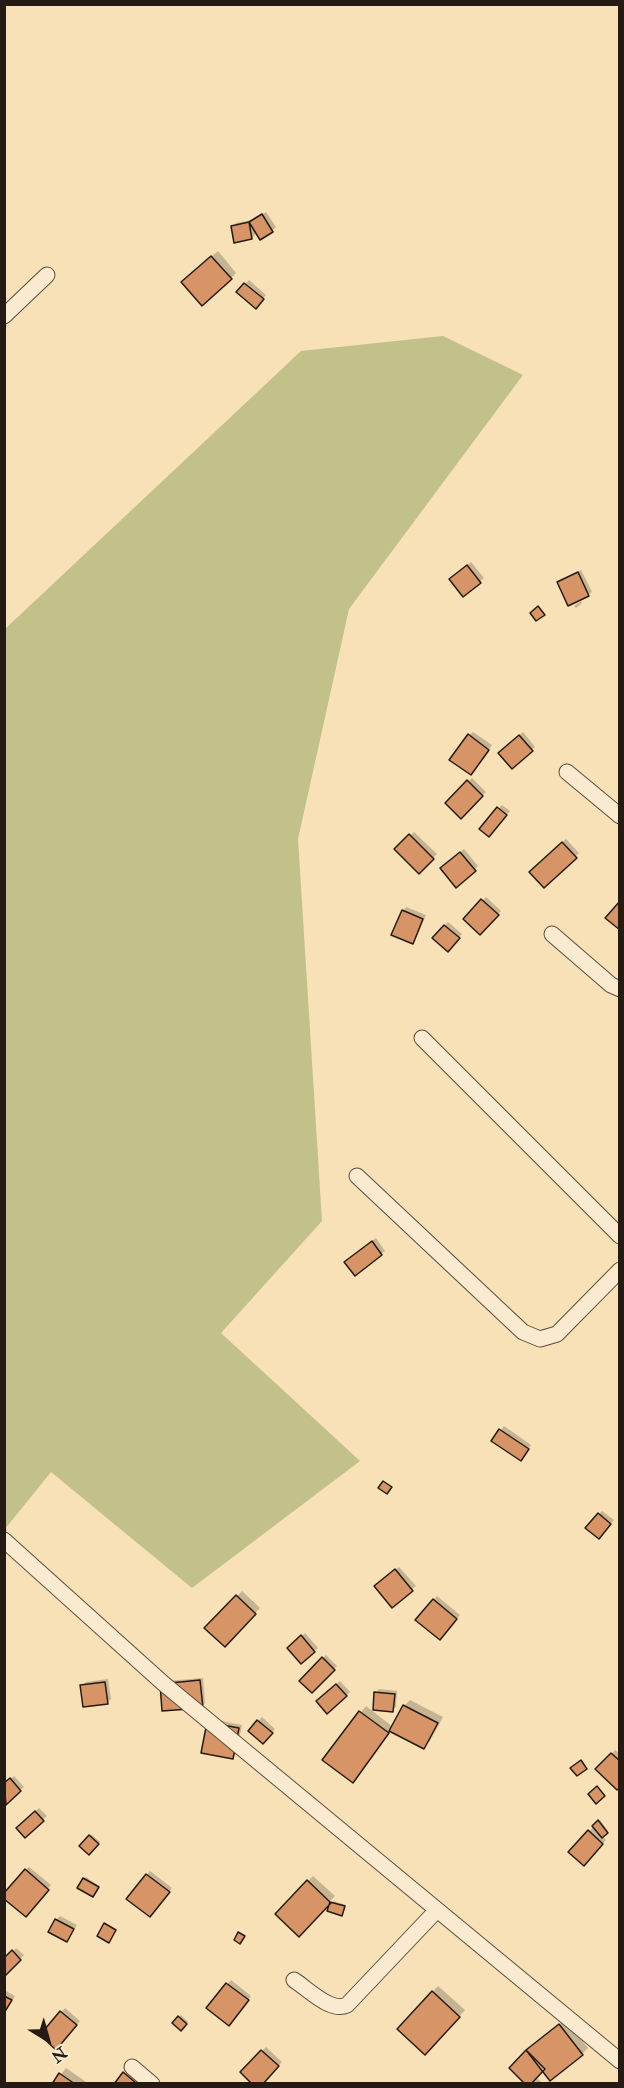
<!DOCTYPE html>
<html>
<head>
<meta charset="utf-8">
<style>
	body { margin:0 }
	#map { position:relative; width:624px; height:2088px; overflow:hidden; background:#f8e0b7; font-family:"IM FELL Double Pica",serif }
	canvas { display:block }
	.frame { position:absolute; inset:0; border:6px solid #251b14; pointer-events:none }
	.north { position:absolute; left:18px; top:2010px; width:60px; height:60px; -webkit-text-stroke:4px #faebd0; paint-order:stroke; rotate:143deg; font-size:16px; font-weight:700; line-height:24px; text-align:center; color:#251b14 }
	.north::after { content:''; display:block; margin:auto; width:21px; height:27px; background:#251b14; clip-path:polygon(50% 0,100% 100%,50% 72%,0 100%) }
</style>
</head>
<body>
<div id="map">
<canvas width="624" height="2088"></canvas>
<div class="frame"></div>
<div class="north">N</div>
</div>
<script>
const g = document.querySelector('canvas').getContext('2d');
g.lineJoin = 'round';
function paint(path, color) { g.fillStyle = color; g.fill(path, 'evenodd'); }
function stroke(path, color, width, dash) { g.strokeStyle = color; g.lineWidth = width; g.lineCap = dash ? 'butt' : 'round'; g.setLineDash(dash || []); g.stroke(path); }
const green = new Path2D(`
	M443 336 523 375 349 609 298 839 322 1221 221 1333 360 1461 192 1588 51 1472 5 1529V629L301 351Z`);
const shadow = new Path2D(`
	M266 212 276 227 272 231 257 232 252 238 233 226 236 223 252 220V221Z
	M218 251 236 273 231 278 189 276Z
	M249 280 266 295 259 303 238 292Z
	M471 562 484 578 463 595 454 576Z
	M581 570 592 592 588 595 558 583Z
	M581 601 582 603 576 608 574 606Z
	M473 732 492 745 474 770 469 735Z
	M523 732 535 747 512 767 500 753Z
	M472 778 486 792 461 817 448 803Z
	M502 805 510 811 492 832 481 829Z
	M414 832 437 854 419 872 396 849Z
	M566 839 579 853 544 886 531 872Z
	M464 849 478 866 457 885 446 865Z
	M486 897 501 911 480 933 465 919Z
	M406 907 426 915 416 938 413 942 403 911Z
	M448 922 462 934 448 950 434 937Z
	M376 1238 385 1251 356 1274 350 1258Z
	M504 1426 531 1445 524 1455 493 1440Z
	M602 1511 614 1520 602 1533 599 1514Z
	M399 1567 416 1586 392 1606 380 1583Z
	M242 1591 260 1608 225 1645 207 1628Z
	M437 1596 460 1615 443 1635 417 1620Z
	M305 1633 318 1648 301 1662 289 1648Z
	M326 1655 337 1666 312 1691 301 1681Z
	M203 1678 205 1703 202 1707 165 1681Z
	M108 1679 111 1699 107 1703 82 1686 86 1682Z
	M340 1681 350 1692 328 1712 318 1701Z
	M379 1689 397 1691 396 1707 392 1710 376 1693Z
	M410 1700 443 1717 430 1741 424 1747 392 1730 358 1775 324 1760 366 1706 393 1727 404 1706Z
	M262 1717 275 1729 263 1742 250 1731Z
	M212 1719 242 1725 236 1754 233 1757Z
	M615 1750 620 1754V1786L598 1769Z
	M14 1776 24 1787 6 1803 4 1785Z
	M39 1808 47 1816 25 1836 18 1828Z
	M600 1820 608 1831 602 1836 606 1840 584 1864 570 1852Z
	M91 1834 100 1842 89 1853 81 1846Z
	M29 1867 51 1885 29 1911 26 1870Z
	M150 1871 172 1888 153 1912 147 1875Z
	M313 1876 335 1896 299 1934 277 1914Z
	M86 1877 99 1886 94 1894 84 1879Z
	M333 1901 346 1905 342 1914 329 1910Z
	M60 1916 77 1925 67 1941 56 1920Z
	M16 1948 24 1955 4 1975 13 1952Z
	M231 1980 251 1996 232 2021 209 2008Z
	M438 1986 465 2010 425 2053 399 2028Z
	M4 1990 15 1996 4 2013Z
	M65 2008 80 2021 60 2044 42 2035Z
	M181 2015 188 2022 181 2029 174 2023Z
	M565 2020 588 2048 582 2054 543 2069 535 2077 544 2084H527L533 2045Z
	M266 2047 282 2062 261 2084 242 2072Z
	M66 2068 89 2084H54Z
	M128 2070 138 2078 134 2084H116Z`);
const building = new Path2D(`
	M262 214 273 232 260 240 249 222Z
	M249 222 252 239 234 243 231 226Z
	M211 256 232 279 202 306 181 282Z
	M244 283 264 299 256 309 236 292Z
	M467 565 481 583 463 597 449 579Z
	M578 572 589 596 568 606 557 582Z
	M538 606 545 615 536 621 530 613Z
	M468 734 489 750 471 775 449 760Z
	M519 735 533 751 512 769 498 753Z
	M467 780 483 796 461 819 445 803Z
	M497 807 507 815 489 837 479 829Z
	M409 834 434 859 419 874 394 849Z
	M562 842 577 858 544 888 529 872Z
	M460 852 476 871 456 888 440 868Z
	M481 899 499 915 480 935 463 919Z
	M620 901V930L605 918Z
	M402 910 423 919 413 944 391 935Z
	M444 925 460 938 448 952 432 938Z
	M372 1241 382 1255 355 1276 344 1262Z
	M499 1429 529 1449 521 1461 491 1441Z
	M383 1481 392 1487 387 1494 378 1488Z
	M598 1513 611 1524 599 1539 585 1528Z
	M395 1569 413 1591 392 1608 374 1586Z
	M236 1595 256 1614 225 1647 204 1628Z
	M433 1599 457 1619 440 1640 415 1620Z
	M301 1635 315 1652 301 1664 287 1648Z
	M322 1657 335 1670 312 1693 299 1681Z
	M200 1680 203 1708 162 1711 160 1684Z
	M105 1682 108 1704 83 1707 80 1685Z
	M336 1684 347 1696 327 1714 316 1701Z
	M374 1692 395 1694 393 1712 373 1710Z
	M403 1705 438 1723 424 1749 389 1731Z
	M359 1711 389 1733 353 1783 322 1760Z
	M257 1720 273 1733 263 1744 248 1731Z
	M207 1722 239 1728 233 1759 201 1753Z
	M611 1753 620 1761V1788L617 1790 595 1769Z
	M581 1760 587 1769 577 1776 570 1768Z
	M10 1778 21 1791 6 1805 4 1783Z
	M597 1786 605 1796 596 1804 588 1794Z
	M35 1811 44 1821 25 1838 16 1828Z
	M598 1820 608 1833 602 1838 592 1826Z
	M588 1830 603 1844 584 1866 568 1852Z
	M89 1835 99 1844 89 1855 79 1846Z
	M25 1869 49 1890 26 1917 4 1899V1893Z
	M146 1874 170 1892 150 1917 126 1899Z
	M83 1878 99 1887 93 1897 77 1888Z
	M307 1880 331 1903 299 1937 275 1914Z
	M330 1902 345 1906 342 1916 327 1911Z
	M55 1919 74 1929 67 1942 48 1932Z
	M104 1923 116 1930 109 1943 97 1936Z
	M238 1932 245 1936 240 1944 234 1940Z
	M12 1950 21 1960 4 1977V1958Z
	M226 1983 249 2000 229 2026 206 2008Z
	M432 1991 460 2017 425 2055 397 2029Z
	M4 1996 12 2000 4 2013Z
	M60 2011 77 2025 56 2050 40 2035Z
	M178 2016 187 2024 181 2031 172 2023Z
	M559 2024 583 2055 550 2081 526 2050Z
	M261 2050 279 2066 263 2084H252L240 2072Z
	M526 2050 545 2069 531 2084H525L509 2068Z
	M123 2072 136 2083 135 2084H114Z
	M59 2073 75 2084H52Z`);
const minor = new Path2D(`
	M4 316 47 275
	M567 772 620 816
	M552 934 611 985 620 989
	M422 1038 620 1236
	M357 1176 523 1332 540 1339 557 1334 620 1270
	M4 1540 164 1684 620 2061
	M294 1980C308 1989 331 2013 347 2005L437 1910
	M132 2067 152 2084`);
paint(green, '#c2c18a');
paint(shadow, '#0003');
paint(building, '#d79467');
stroke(building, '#251b14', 1.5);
stroke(minor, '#5a4c3d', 17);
stroke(minor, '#faebd0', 15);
</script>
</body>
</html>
